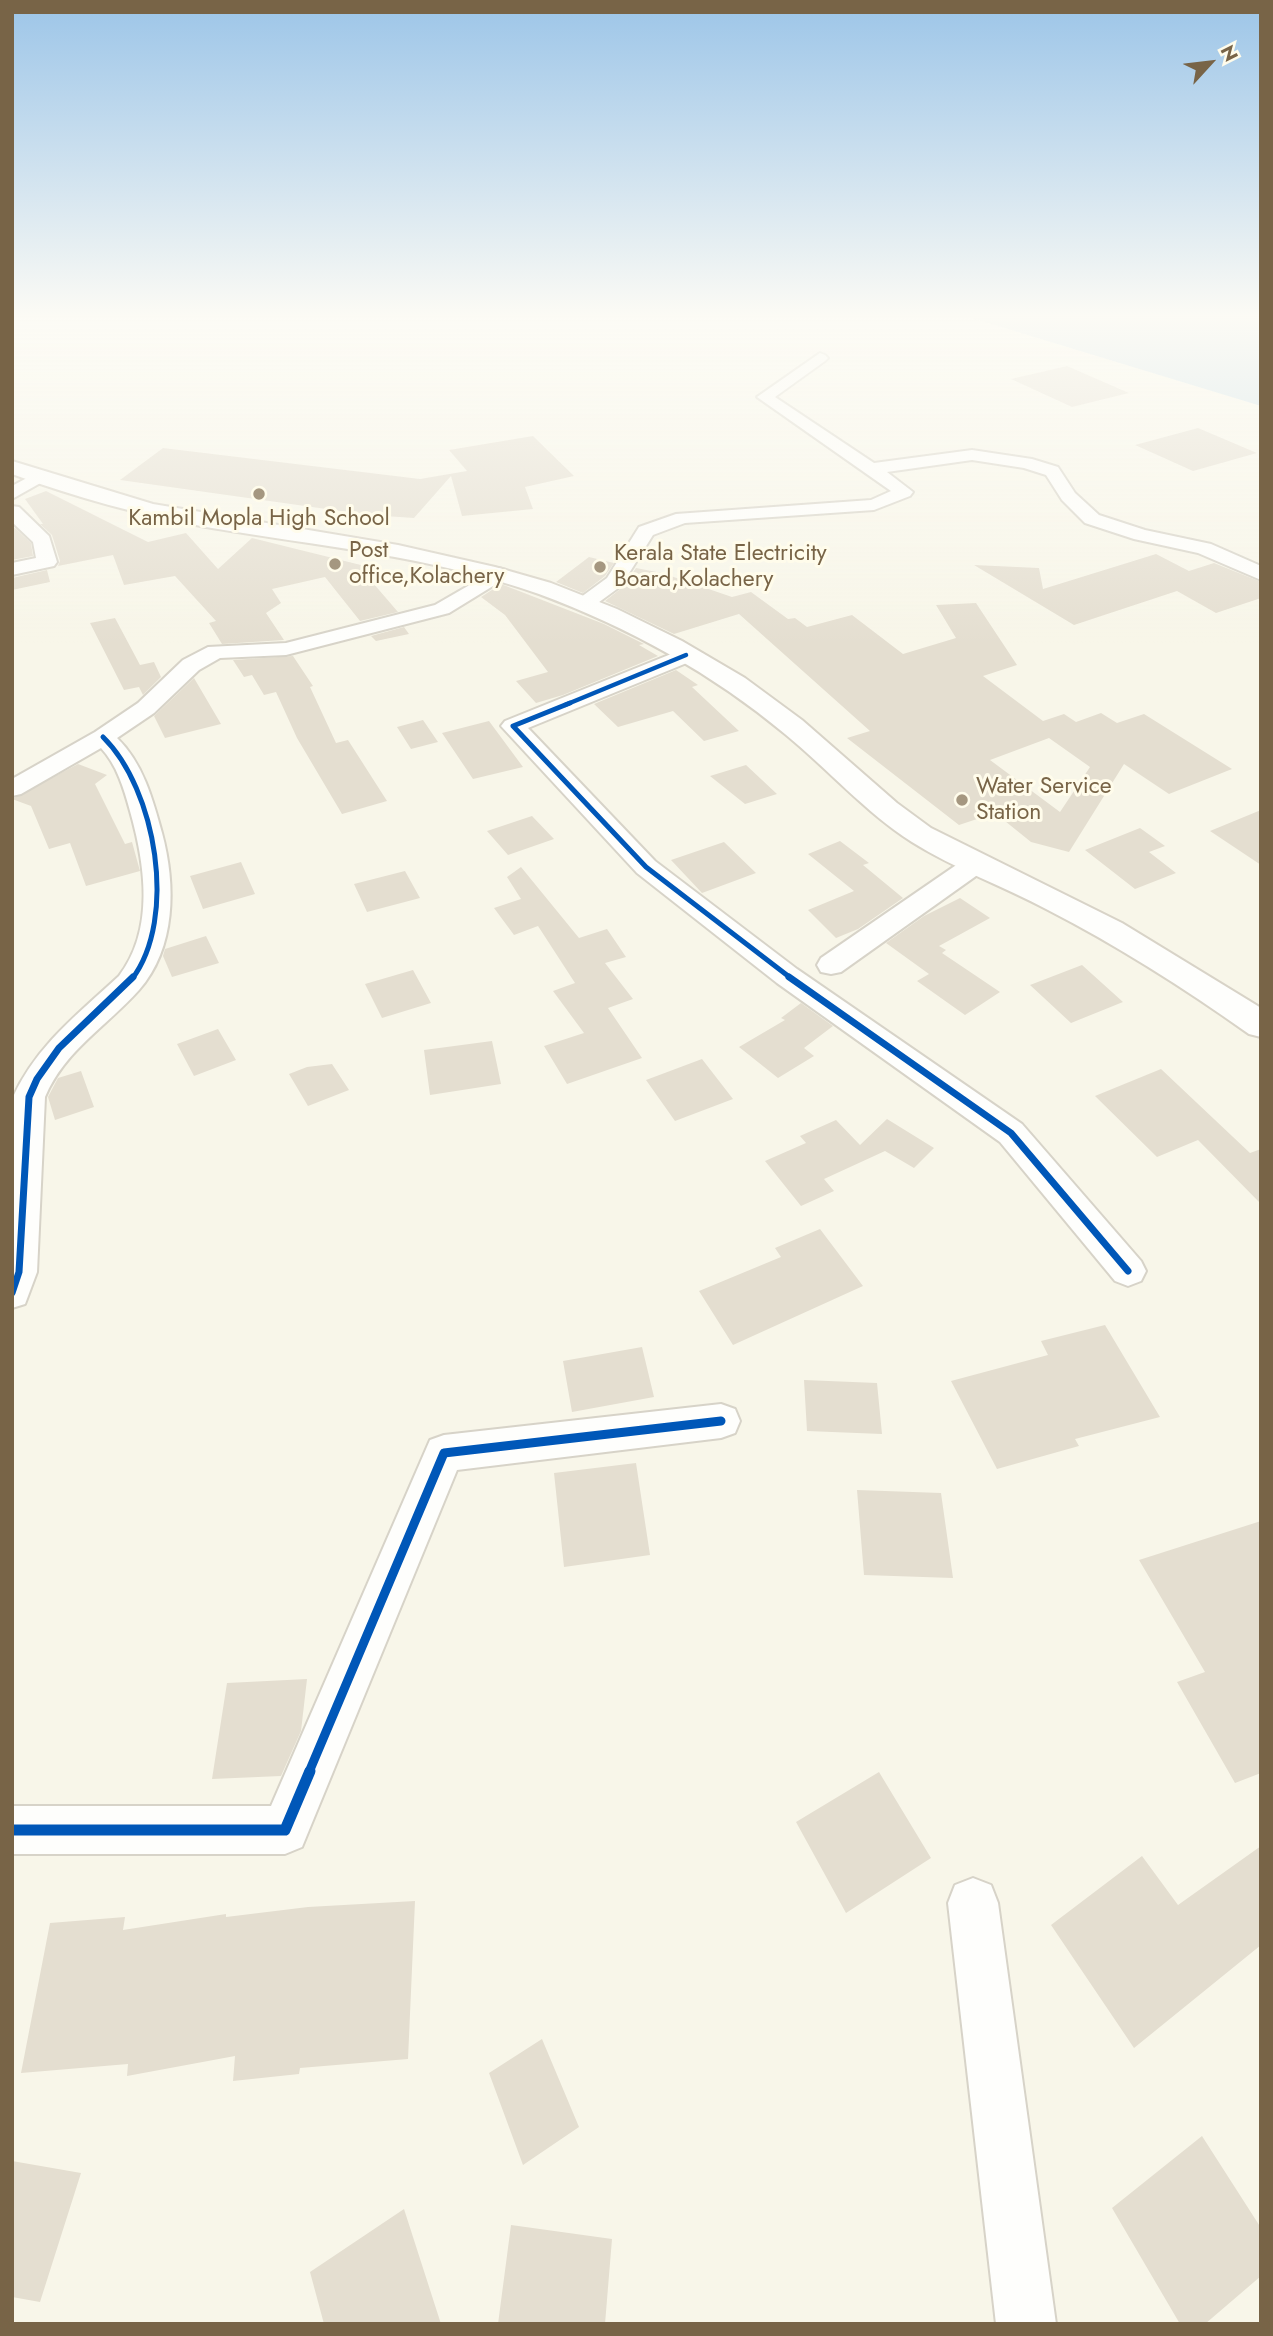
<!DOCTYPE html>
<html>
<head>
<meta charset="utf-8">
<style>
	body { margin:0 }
	#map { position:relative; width:1273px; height:2336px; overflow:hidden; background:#f8f6e9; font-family:Jost,sans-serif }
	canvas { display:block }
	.frame { position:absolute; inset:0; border:14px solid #786447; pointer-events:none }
	.north { position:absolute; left:1175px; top:28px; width:70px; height:70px; -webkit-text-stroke:5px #fffceb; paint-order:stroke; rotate:63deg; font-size:19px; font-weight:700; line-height:28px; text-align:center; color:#786447 }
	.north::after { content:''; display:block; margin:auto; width:24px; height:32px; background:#786447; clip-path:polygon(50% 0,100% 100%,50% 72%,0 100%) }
</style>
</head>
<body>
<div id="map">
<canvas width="1273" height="2336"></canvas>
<div class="frame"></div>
<div class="north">N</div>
</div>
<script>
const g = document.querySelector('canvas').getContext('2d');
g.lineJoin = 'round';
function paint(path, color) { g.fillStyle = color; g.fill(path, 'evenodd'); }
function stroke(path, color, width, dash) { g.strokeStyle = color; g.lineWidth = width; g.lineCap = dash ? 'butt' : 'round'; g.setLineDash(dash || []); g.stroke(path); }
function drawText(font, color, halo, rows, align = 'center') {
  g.font = font + ' Jost,sans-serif'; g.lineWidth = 6; g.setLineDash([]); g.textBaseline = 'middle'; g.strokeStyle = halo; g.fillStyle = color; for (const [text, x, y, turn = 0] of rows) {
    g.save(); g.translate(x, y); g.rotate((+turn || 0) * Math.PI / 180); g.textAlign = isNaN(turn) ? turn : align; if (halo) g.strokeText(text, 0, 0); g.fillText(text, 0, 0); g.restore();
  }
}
const water = new Path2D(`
	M972 318H1261V406Z`);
const building = new Path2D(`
	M1067 366 1129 393 1072 407 1011 379Z
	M1198 428 1257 453 1193 471 1135 445Z
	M533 436 574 476 525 487 533 509 462 516 451 476 414 518 369 515 120 480 163 448 420 479 467 471 449 450Z
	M46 491 148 542 186 533 218 569 252 538 369 567 361 569 398 612 360 621 325 577 272 589 281 603 266 613 284 640 222 644 209 623 216 621 175 576 124 585 113 555 58 566 60 561 52 535 40 524H43L25 499Z
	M15 528 31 543 33 556 12 560V529Z
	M1156 554 1189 571 1214 563 1261 582V598L1216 613 1177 591 1074 625 974 565 1039 568 1043 589Z
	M589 557 614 563 605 576 583 593 556 582Z
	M636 568 662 573 732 597 751 592 788 619 795 618 807 627 852 615 903 654 956 638 936 605 976 603 1017 665 983 676 1043 721 1064 714 1076 722 1101 713 1117 723 1144 714 1232 769 1169 794 1124 764 1069 852 1031 842 995 813 959 825 847 738 870 731 739 614 674 634 605 601 623 587ZM1049 738 1090 767 1060 812 990 760Z
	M47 570 50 582 12 590V578Z
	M501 584 604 624 644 644 639 645 658 656 563 695 536 703 516 681 548 672 505 615 481 597Z
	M115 618 140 665 154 662 161 677 143 695 139 687 124 690 90 623Z
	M404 627 409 634 376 641 371 636Z
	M293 656 313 686 310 687 336 743 348 740 387 801 342 814 297 738 276 692 264 695 252 675 244 677 233 660Z
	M676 670 698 685 692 687 739 731 704 741 673 711 618 727 594 704Z
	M194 678 221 724 165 738 154 716Z
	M423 720 438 742 411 749 397 727Z
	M489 721 523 767 473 779 442 733Z
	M78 764 107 775 95 784 125 844 132 842 140 871 86 886 70 843 49 849 31 806 12 799Z
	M746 765 777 794 745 804 710 776Z
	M1261 810V865L1210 831Z
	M532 816 554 839 508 855 487 831Z
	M1140 828 1165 846 1149 852 1176 873 1135 889 1085 850Z
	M840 841 869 863 863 865 903 898 858 929 836 938 808 910 854 891 808 854Z
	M724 842 756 873 702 893 671 860Z
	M241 862 255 894 203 909 190 876Z
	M521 867 579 938 607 929 626 957 605 963 633 999 608 1008 642 1058 567 1084 544 1046 584 1033 553 991 575 983 538 926 514 935 494 908 521 899 507 877Z
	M405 871 420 898 367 912 354 884Z
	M960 898 990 918 939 946 946 950 942 953 1000 992 965 1015 917 981 929 974 886 943 924 916Z
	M206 936 219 963 172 977 163 956 165 949Z
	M1082 965 1123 1002 1071 1023 1030 985Z
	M413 970 431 1003 382 1018 365 984Z
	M801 1003 833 1026 804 1048 814 1056 778 1078 739 1047 785 1020 781 1018Z
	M218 1029 236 1060 194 1076 177 1044Z
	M492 1041 501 1084 430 1095 424 1050Z
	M702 1059 733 1099 675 1121 646 1080Z
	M332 1064 349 1090 308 1106 289 1074 307 1067Z
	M1161 1069 1250 1153 1261 1149V1204L1198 1140 1157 1157 1095 1096Z
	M81 1071 94 1107 55 1120 48 1097 58 1078Z
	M887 1119 934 1148 914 1168 885 1151 824 1179 834 1191 801 1206 765 1161 806 1143 800 1136 836 1120 860 1145Z
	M820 1229 863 1286 733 1345 699 1291 781 1257 775 1248Z
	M1105 1325 1160 1417 1075 1439 1079 1446 997 1469 951 1381 1048 1355 1041 1341Z
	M642 1347 654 1397 572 1412 563 1361Z
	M804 1380 877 1383 882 1434 807 1431Z
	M636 1463 650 1555 564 1567 554 1473Z
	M857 1490 941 1493 953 1578 864 1575Z
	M1261 1521V1773L1235 1783 1177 1682 1205 1672 1139 1560Z
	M307 1679 301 1731 281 1776 212 1779 227 1683Z
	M879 1772 931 1858 846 1913 796 1822Z
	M1261 1846V1945L1134 2048 1051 1925 1142 1856 1178 1905Z
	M415 1901 408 2059 300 2068 299 2074 233 2081 235 2056 127 2076 128 2064 21 2073 50 1923 125 1917 123 1930 226 1914V1917L308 1907Z
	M542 2039 579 2127 523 2165 489 2073Z
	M1202 2136 1261 2228V2276L1205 2324H1180L1112 2208Z
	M12 2161 81 2173 40 2302 12 2297Z
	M404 2209 441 2324H324L310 2272Z
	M511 2225 612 2239 605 2324H498Z`);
const street = new Path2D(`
	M820 353 825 355 828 358 825 361 775 397 874 463 972 450 1032 459 1058 467 1075 493 1099 515 1145 530 1211 544 1261 566V580L1198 553 1134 539 1085 523 1062 500 1046 475 1024 468 972 460 887 472 913 492 910 496 874 510 685 523 653 535 621 586 591 608H577L574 604 577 600 607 578 639 527 676 514 871 500 891 491 757 397Z
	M38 472 47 477 44 481 12 499V486Z
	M12 506 19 507 49 536 57 562 54 566 12 575V563L36 558 33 542 12 522Z
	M499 568 506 570 509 574 506 578 449 613 286 655 220 658 199 670 154 713 117 738C143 763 153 800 162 833 176 885 176 948 139 990 106 1027 65 1050 45 1097L37 1272 25 1304 12 1308 13 1097C37 1045 78 1014 119 976 155 929 145 864 130 811 124 789 117 765 101 748L21 794 12 796V779L95 732 138 703 183 660 208 647 286 643 435 605Z
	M686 648 694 650 697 655 694 660 528 728 655 861 797 969 1022 1124 1141 1261 1146 1271 1141 1281 1128 1286 1115 1281 1000 1142 777 983 637 873 501 726 505 721Z
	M974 857 983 859 987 865 983 871 841 972 831 974 821 972 817 965 821 958 965 859Z
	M721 1404 735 1409 740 1421 735 1433 721 1438 457 1470 302 1847 285 1854H12V1806H271L430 1440 444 1435Z
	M973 1878 991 1885 998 1903 1056 2324H996L948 1903 955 1885Z`);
const secondary = new Path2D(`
	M12 461 153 504 398 545 495 567 551 583 617 609 682 641 745 678 802 720 897 803 931 828 1122 923 1248 1000 1261 1008V1037L1249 1034C1184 988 1118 946 1048 910 1003 886 955 869 912 842 865 812 828 769 785 734 712 673 628 627 539 594 432 556 317 546 206 527 140 515 75 497 12 474Z`);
const cyclewayFar4 = new Path2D(`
	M565 705 686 655`);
const cyclewayFar3 = new Path2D(`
	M570 703 513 726 646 867 792 979
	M103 737C156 789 178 918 132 979`);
const cyclewayFar2 = new Path2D(`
	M789 977 1011 1133 1128 1271
	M12 1293 19 1272 29 1097 37 1079 59 1048 133 977`);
const cyclewayFar1 = new Path2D(`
	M309 1772 444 1453 721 1421`);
const cycleway = new Path2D(`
	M12 1830H285L310 1771`);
const markers = [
	[259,494,7,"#a59780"],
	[335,564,7,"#a59780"],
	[600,567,7,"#a59780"],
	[962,800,7,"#a59780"]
];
const farPoinames = [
	["Kambil Mopla High School",259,519,"center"],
	["Post",349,551],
	["office,Kolachery",349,577],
	["Kerala State Electricity",614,554],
	["Board,Kolachery",614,580],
	["Water Service",976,787],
	["Station",976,813]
];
paint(water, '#cadfe9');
paint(building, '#e4ded0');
stroke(street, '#d7d3c8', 4);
stroke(secondary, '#d8d3c7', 4);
paint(street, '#fefefc');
paint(secondary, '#fefefc');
stroke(cyclewayFar4, '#0057b8', 4.5);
stroke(cyclewayFar3, '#0057b8', 5);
stroke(cyclewayFar2, '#0057b8', 7);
stroke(cyclewayFar1, '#0057b8', 9);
stroke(cycleway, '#0057b8', 11);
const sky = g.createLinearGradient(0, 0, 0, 645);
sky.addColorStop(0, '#9cc5e8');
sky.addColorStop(0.49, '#fcfbf5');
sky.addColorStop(1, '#fcfbf500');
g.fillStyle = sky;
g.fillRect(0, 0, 1273, 645);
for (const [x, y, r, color] of markers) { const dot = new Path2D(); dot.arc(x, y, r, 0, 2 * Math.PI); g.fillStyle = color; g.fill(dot); stroke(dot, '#fffceb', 2.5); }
drawText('23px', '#786447', '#fffceb', farPoinames, 'left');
</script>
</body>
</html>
